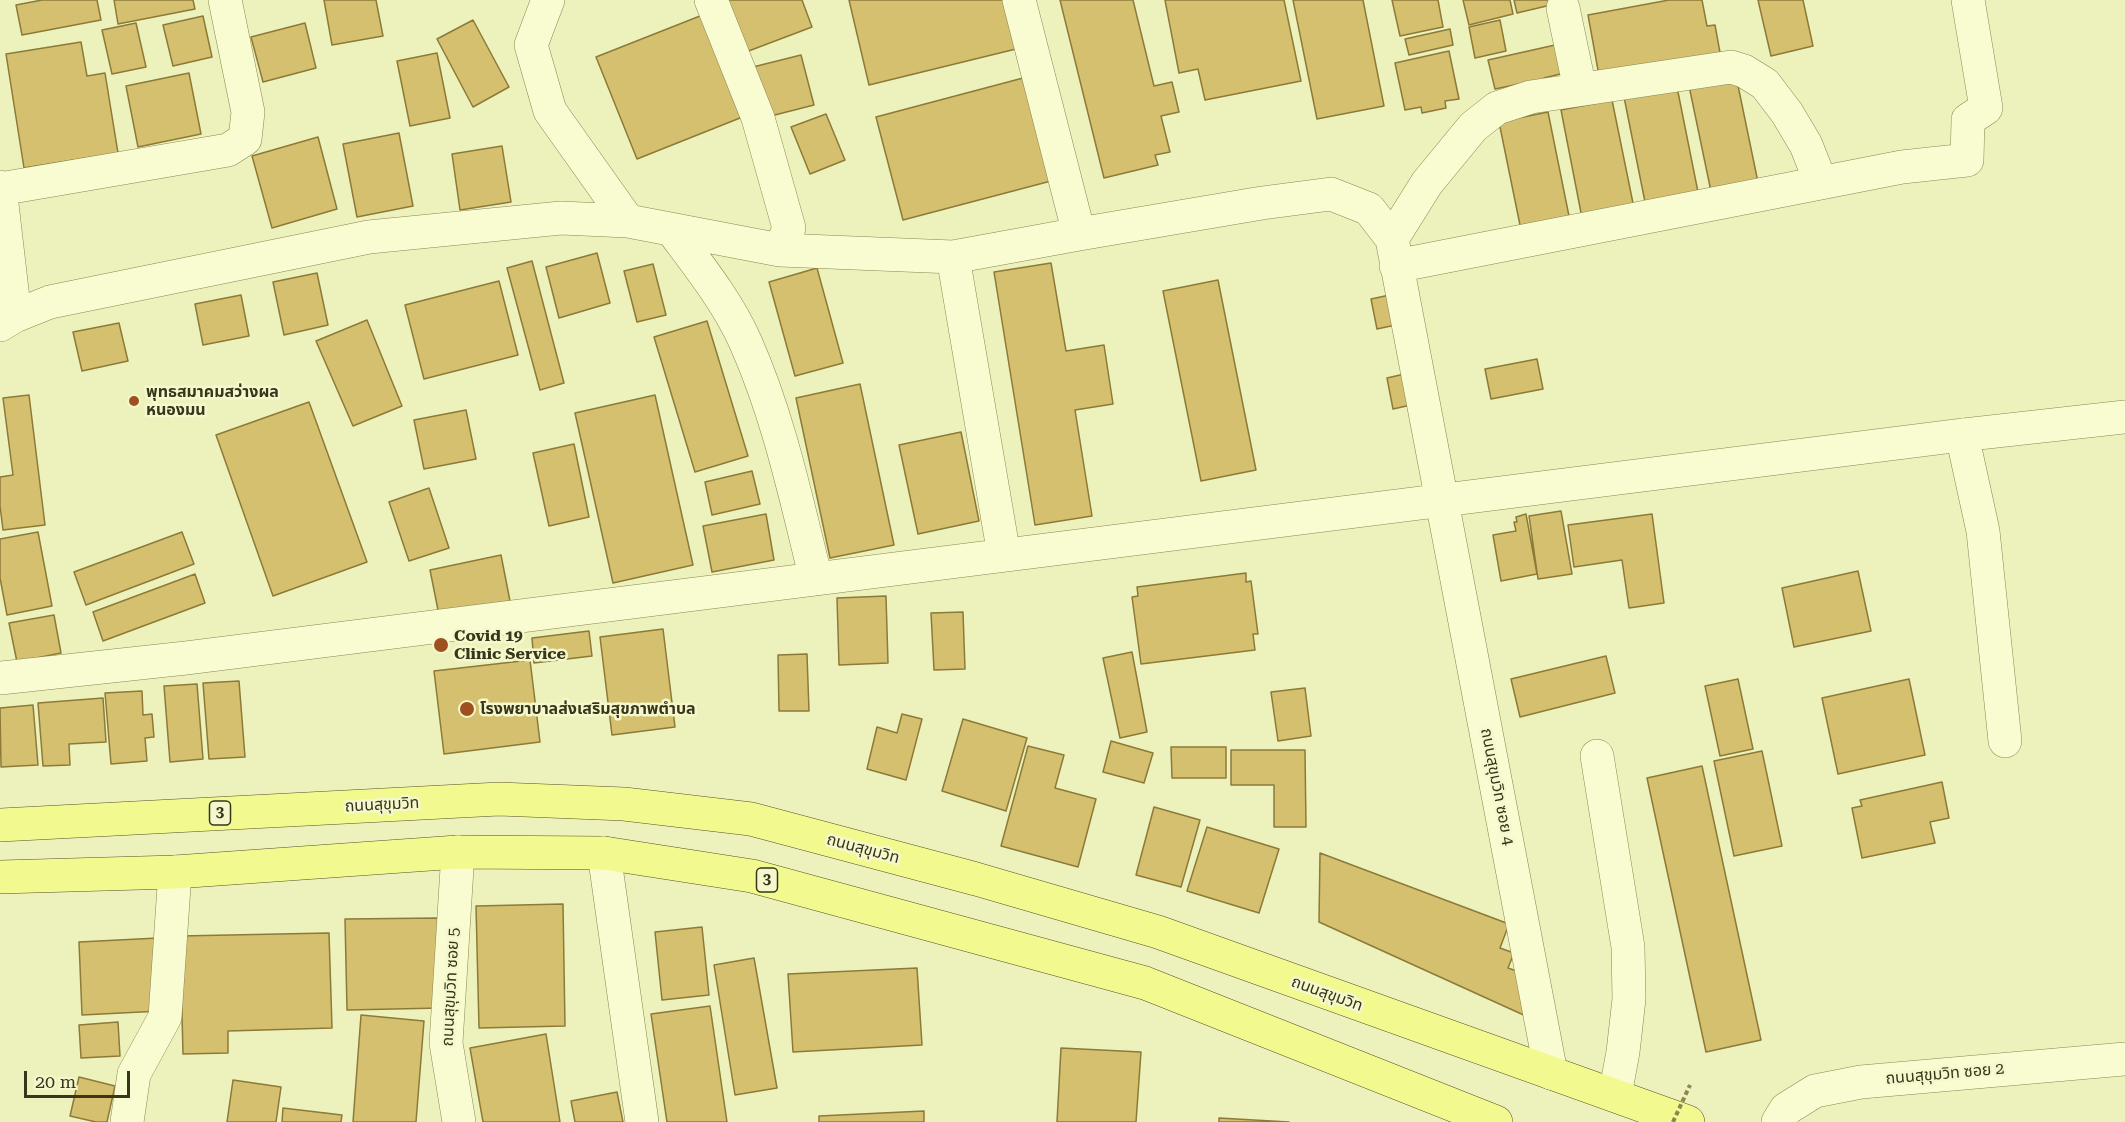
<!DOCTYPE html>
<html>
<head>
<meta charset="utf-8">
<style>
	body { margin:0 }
	#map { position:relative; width:2125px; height:1122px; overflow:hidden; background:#edf2bc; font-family:"Roboto Serif",serif }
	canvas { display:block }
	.scale { position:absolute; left:24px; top:1071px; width:106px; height:27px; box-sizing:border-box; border:3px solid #38351a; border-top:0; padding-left:8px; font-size:18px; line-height:21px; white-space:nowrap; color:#38351a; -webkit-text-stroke:4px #f4f8cc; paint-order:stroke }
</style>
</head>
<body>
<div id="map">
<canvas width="2125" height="1122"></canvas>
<div class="scale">20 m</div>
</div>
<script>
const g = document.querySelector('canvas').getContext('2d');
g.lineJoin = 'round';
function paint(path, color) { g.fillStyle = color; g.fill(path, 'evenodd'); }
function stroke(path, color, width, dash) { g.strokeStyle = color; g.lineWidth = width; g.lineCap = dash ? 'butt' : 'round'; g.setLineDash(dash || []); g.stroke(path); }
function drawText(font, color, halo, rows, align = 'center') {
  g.font = font + ' "Roboto Serif","Noto Sans Thai",serif'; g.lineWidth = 5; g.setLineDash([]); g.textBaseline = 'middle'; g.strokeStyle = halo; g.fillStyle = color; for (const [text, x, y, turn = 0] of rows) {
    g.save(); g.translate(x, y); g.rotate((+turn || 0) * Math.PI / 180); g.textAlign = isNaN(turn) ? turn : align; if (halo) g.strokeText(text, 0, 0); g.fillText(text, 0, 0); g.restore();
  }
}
const building = new Path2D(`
	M42 0H97L101 20 22 35 16 5Z
	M114 0H193L195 9 118 24Z
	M324 0H376L383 36 332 45Z
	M717 0H802L812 27 738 55Z
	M849 0H1004L1016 49 869 85Z
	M1060 0H1133L1154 86 1172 82 1179 112 1161 116 1170 152 1155 155 1158 165 1104 178Z
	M1165 0H1284L1301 81 1205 100 1198 69 1179 73Z
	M1293 0H1363L1384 106 1317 119Z
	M1392 0H1438L1443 27 1400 36Z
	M1463 0H1510L1513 14 1469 25Z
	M1514 0H1572L1517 13Z
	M1669 0H1702L1707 26 1715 25 1721 58 1600 81 1588 15Z
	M1758 0H1803L1813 46 1771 56Z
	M705 14 745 116 637 159 596 57Z
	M203 16 212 57 173 66 163 25Z
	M473 20 509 87 473 107 437 39Z
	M1500 20 1506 51 1475 58 1469 27Z
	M136 23 146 67 112 74 102 30Z
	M305 23 316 68 263 82 251 37Z
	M1450 29 1453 45 1409 55 1405 39Z
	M81 42 87 76 105 73 118 153 24 168 6 54Z
	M1564 43 1572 71 1544 78 1546 87 1519 84 1495 89 1488 60Z
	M1449 51 1459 99 1445 101 1446 108 1422 113 1421 107 1405 110 1395 63Z
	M437 53 450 118 410 126 397 61Z
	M801 55 814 105 767 117 753 67Z
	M1735 71 1760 192 1713 201 1688 81Z
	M189 73 201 134 138 147 126 86Z
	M1023 78 1051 181 903 220 876 117Z
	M1676 82 1700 202 1647 212 1623 92Z
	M1612 100 1635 213 1583 223 1561 110Z
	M1548 112 1570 221 1521 230 1499 122Z
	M826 114 845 160 810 174 791 127Z
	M399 133 413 206 357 217 343 144Z
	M318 137 337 209 272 228 252 156Z
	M502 146 511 202 460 210 452 154Z
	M597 253 610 303 559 318 546 267Z
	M532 261 564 383 540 390 507 268Z
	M1051 263 1066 351 1104 345 1113 404 1075 410 1092 516 1035 525 994 272Z
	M653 264 666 315 637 322 624 271Z
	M817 268 843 363 795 376 769 282Z
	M317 273 328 325 284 335 273 282Z
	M1218 280 1256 470 1201 481 1163 291Z
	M499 281 518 355 424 379 405 305Z
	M1399 293 1405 323 1377 329 1371 299Z
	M241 295 249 336 203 345 195 304Z
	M367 320 402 406 353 426 316 341Z
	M707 321 748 456 695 472 654 337Z
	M119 323 128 361 82 371 73 332Z
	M1537 359 1543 389 1491 399 1485 369Z
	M1413 372 1420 403 1393 409 1387 378Z
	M860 384 894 545 830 558 796 398Z
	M29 395 45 525 3 530 0 506V477L13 475 3 398Z
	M655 395 693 565 613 583 575 413Z
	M309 402 367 562 273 596 216 435Z
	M466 410 476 459 424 469 414 420Z
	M961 432 979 521 918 534 899 445Z
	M574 444 589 517 549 526 533 453Z
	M752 471 760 504 712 515 705 482Z
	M429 488 449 548 409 561 389 502Z
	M1561 511 1572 574 1538 579 1529 516Z
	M766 514 774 560 712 572 703 526Z
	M1526 514 1537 574 1501 581 1493 535 1516 531 1514 522H1517L1516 517Z
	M1652 514 1664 603 1629 608 1622 560 1574 567 1568 525Z
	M38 532 52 606 7 615 0 578V539Z
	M182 532 194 564 86 605 74 572Z
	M501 555 510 601 439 615 430 570Z
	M1858 571 1871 631 1794 647 1782 588Z
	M1246 573V582L1251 581 1258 634H1253L1255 650 1141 664 1132 597 1138 596 1137 587Z
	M195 574 205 603 103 641 93 612Z
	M886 596 888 663 839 665 837 598Z
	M963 612 965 669 934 670 931 613Z
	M54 615 61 653 17 662 9 623Z
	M663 629 675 727 612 735 600 637Z
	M589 631 592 656 534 663 532 638Z
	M1132 652 1147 732 1120 738 1103 658Z
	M807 654 809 711H779L778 655Z
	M1606 656 1615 693 1520 717 1511 679Z
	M530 660 540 742 444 754 434 671Z
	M1738 679 1753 749 1720 756 1705 686Z
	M1909 679 1925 755 1838 774 1822 698Z
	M239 681 245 757 209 759 203 683Z
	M197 684 203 759 170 762 164 686Z
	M1305 688 1311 736 1278 741 1271 692Z
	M142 691 143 715 152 714 154 737 145 738 147 761 111 764 105 693Z
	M103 698 106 742 69 744 70 765 43 766 38 703Z
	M33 705 38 765 1 767 0 708Z
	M902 714 922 719 906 780 867 769 877 727 897 733Z
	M963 719 1027 738 1006 811 942 791Z
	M1111 741 1153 753 1144 783 1103 772Z
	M1028 746 1064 755 1055 788 1096 799 1078 867 1001 846Z
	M1171 747H1226V778H1172Z
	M1231 750H1305L1306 827H1274V785H1231Z
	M1762 751 1782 846 1734 856 1714 761Z
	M1702 766 1761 1040 1706 1052 1647 778Z
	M1942 782 1949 818 1930 822 1935 843 1862 858 1852 808 1862 806 1860 800Z
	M1154 807 1200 820 1181 887 1136 875Z
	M1207 827 1279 849 1259 913 1187 891Z
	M1320 853 1509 924 1500 948 1514 953 1508 968 1525 974 1528 1017 1319 922Z
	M563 904 565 1026 479 1028 476 906Z
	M439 918 441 1008 347 1010 345 919Z
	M702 927 709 995 662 1000 655 932Z
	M329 933 332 1028 228 1031V1053L183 1054 180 936Z
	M158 938 161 1011 82 1015 79 942Z
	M754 958 777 1088 735 1095 714 965Z
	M917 968 922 1045 793 1052 788 974Z
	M710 1006 727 1122H667L651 1014Z
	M361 1015 424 1021 416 1122H353Z
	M118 1022 120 1056 81 1058 79 1025Z
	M546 1034 560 1122H483L470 1048Z
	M1061 1048 1141 1052 1136 1122H1057Z
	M79 1077 115 1086 107 1122H96L70 1116Z
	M233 1080 281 1087 276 1122H227Z
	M617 1092 623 1122H575L571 1101Z
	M283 1108 342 1115 341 1122H282Z
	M924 1111V1122H819V1116Z
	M1219 1118 1289 1122H1219Z`);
const minor = new Path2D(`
	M548 0 531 45 550 111 628 221
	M711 0 758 118 789 228 780 250
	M1563 8 1580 89
	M0 187 15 316
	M0 189 228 150 245 139 248 112 225 0
	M672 230C698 265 727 301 745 341 779 417 796 499 816 579
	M1079 234 1262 203 1331 194 1369 209 1392 239 1551 1073
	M1392 239 1427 183 1473 127 1497 108 1531 97 1731 67 1744 71 1765 84 1787 113 1806 145 1821 183
	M953 257 1004 555
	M1396 266 1902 167 1967 160 1968 120 1986 108 1968 0
	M0 325 15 316 50 302 369 237 561 218 628 221 780 250 953 257 1079 234 1019 0
	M1962 435 1983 531 2005 741
	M0 678 186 658 1962 435 2125 417
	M1597 756 1628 947 1629 999 1623 1052 1615 1095
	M458 852 446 1043 459 1122
	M604 853 642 1122
	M127 1122 134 1074 165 1017 175 872
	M1778 1122 1786 1109 1815 1091 1861 1082 2125 1059`);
const major = new Path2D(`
	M0 825 499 799 624 804 751 819 976 879 1158 932 1688 1122
	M0 877 175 872 458 852 604 853 752 876 1145 983 1496 1122`);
const pathBridge = new Path2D(`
	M1673 1122 1690 1085`);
const markers = [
	[134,401,6,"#9f501f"],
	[441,645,8,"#9f501f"],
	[467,709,8,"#9f501f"]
];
const shields = [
	[220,813,21],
	[767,880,21]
];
const shieldNames = [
	["3",220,813],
	["3",767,880]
];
const poiNames = [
	["พุทธสมาคมสว่างผล",146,392],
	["หนองมน",146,410],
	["Covid 19",454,636],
	["Clinic Service",454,654],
	["โรงพยาบาลส่งเสริมสุขภาพตำบล",480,709]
];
const streetNames = [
	["ถนนสุขุมวิท ซอย 4",1497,787,79],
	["ถนนสุขุมวิท",382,805,-3],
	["ถนนสุขุมวิท",863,849,15],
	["ถนนสุขุมวิท ซอย 5",451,987,-87],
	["ถนนสุขุมวิท",1327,994,20],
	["ถนนสุขุมวิท ซอย 2",1945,1074,-5]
];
paint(building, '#d4c06e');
stroke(building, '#8c7a38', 1.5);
stroke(minor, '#8b8654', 34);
stroke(major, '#585129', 34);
stroke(minor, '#f8fcd0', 33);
stroke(major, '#f1f98f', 33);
stroke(pathBridge, '#8b8654', 4, [4.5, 3]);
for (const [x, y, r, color] of markers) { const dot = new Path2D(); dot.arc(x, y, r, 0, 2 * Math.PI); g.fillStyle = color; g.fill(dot); stroke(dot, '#f4f8cc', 2); }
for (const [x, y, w] of shields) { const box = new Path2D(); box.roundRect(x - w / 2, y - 12, w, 24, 4.5); g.fillStyle = '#f4f8cc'; g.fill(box); stroke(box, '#38351a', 1.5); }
drawText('bold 15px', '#38351a', null, shieldNames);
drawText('bold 16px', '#38351a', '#f4f8cc', poiNames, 'left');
drawText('16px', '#38351a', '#f4f8cc', streetNames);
</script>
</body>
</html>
